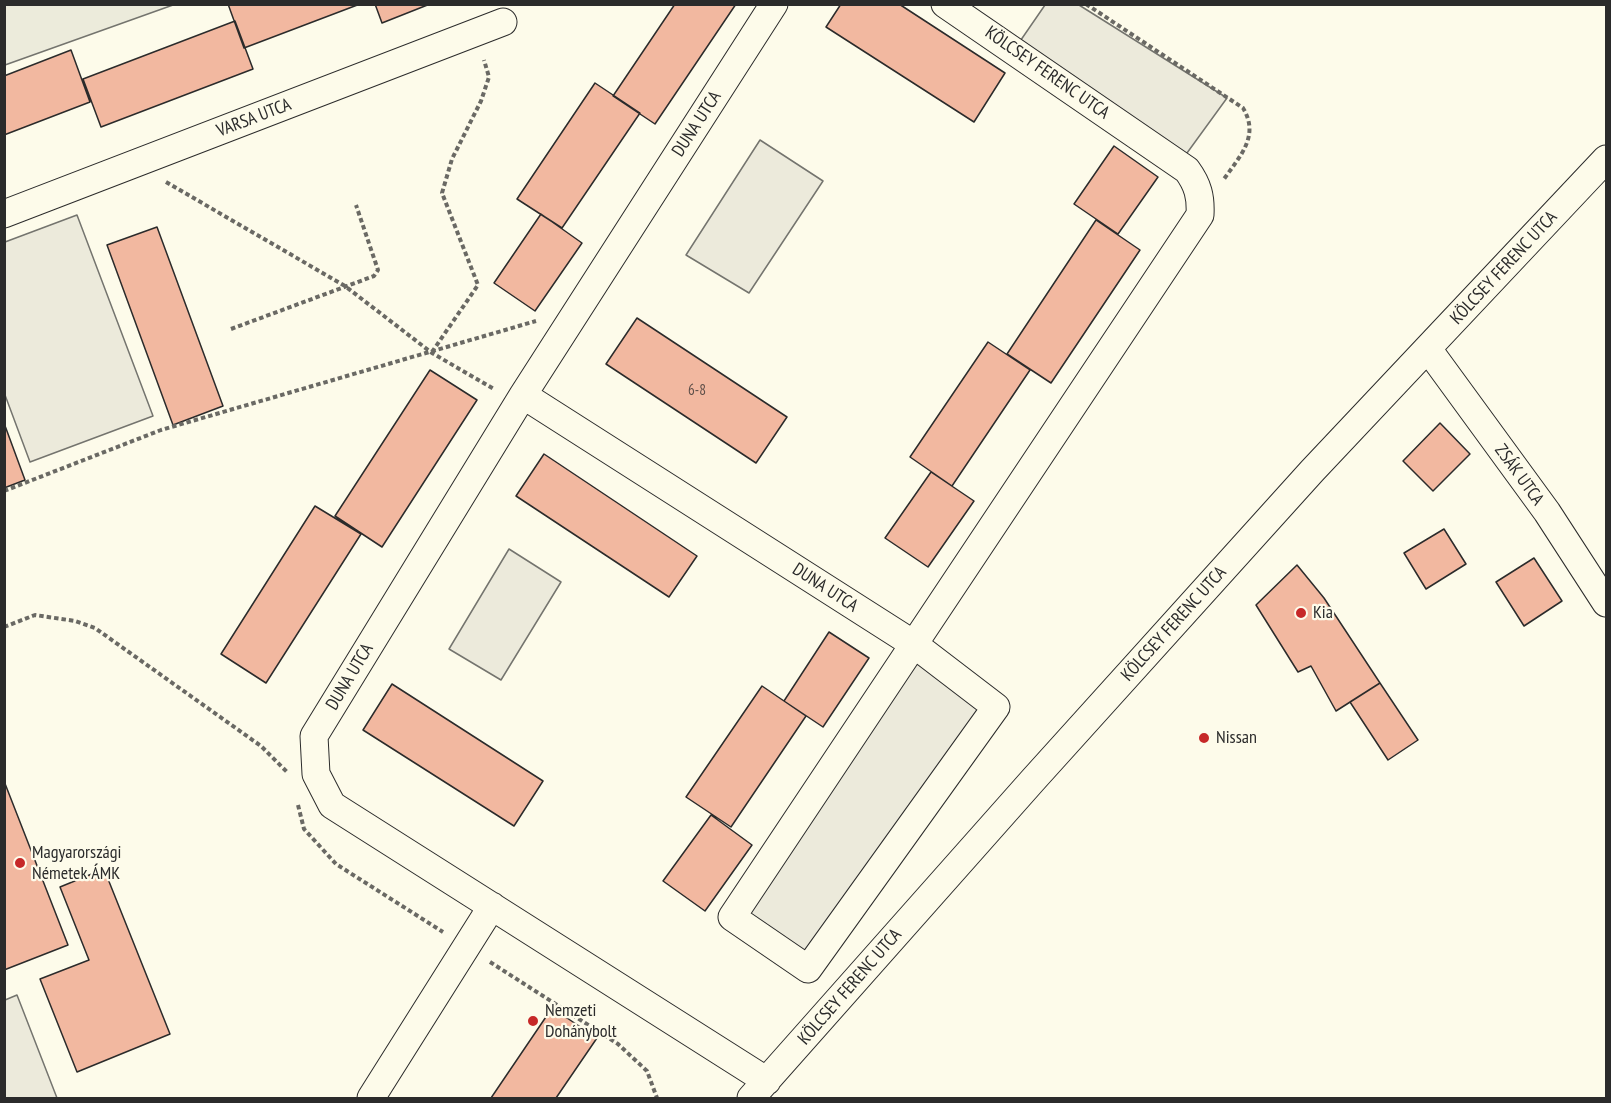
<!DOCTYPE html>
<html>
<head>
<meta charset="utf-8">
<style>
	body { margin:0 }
	#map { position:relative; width:1611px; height:1103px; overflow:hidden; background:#fdfbea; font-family:"PT Sans Narrow",sans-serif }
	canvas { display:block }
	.frame { position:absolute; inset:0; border:6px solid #2b2b2b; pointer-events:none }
</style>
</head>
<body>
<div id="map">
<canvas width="1611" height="1103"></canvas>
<div class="frame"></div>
</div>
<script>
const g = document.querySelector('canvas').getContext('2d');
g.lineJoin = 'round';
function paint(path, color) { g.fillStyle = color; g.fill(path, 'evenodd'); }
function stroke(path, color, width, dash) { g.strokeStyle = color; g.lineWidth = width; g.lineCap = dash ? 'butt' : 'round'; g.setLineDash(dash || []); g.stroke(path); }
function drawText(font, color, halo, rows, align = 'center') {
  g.font = font + ' "PT Sans Narrow",sans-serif'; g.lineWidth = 4.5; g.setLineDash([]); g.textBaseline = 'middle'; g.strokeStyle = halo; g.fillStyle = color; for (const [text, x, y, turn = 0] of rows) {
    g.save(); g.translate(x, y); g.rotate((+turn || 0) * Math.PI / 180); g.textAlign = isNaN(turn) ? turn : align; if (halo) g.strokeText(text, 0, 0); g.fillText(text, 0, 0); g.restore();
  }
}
const green = new Path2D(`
	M5 4H173V5L5 65Z`);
const parking = new Path2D(`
	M1045 5H1079L1227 98 1179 164 1014 50Z
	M760 140 823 181 749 293 686 255Z
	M77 215 153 416 30 462 5 395V242Z
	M509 549 561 582 501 680 449 649Z
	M915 645 996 707 808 969 732 917Z
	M17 995 57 1098H5V1000Z`);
const building = new Path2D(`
	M228 4H360L244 48Z
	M375 4H430L382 23Z
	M675 4H736L655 124 613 96Z
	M841 4H899L1005 73 974 122 826 27Z
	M235 21 253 69 101 127 83 79Z
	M71 50 90 102 4 135V76Z
	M595 83 640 113 562 228 517 199Z
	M1114 146 1158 177 1118 234 1074 204Z
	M541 214 582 243 535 311 494 283Z
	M1096 220 1140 250 1051 383 1007 354Z
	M157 227 223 406 173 425 107 245Z
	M637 318 787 417 756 463 606 364Z
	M988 342 1030 370 952 486 910 457Z
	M430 370 477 400 382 547 335 516Z
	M4 423 25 480 4 488Z
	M1440 423 1470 454 1433 491 1403 461Z
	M544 454 697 556 669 597 516 496Z
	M931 472 974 501 928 567 885 538Z
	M315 506 361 534 266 683 221 654Z
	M1444 529 1466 564 1426 589 1404 553Z
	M1534 558 1562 601 1524 626 1496 582Z
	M1297 565 1324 598 1380 683 1336 711 1311 666 1298 672 1256 605Z
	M829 632 869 658 823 727 784 701Z
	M1380 683 1418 740 1388 760 1350 702Z
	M392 684 543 781 514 826 363 730Z
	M762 686 806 716 731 827 686 797Z
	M4 781 68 945 4 970Z
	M711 815 752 845 705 911 663 881Z
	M104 869 170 1034 77 1072 40 979 89 960 60 887Z
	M552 1008 597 1038 556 1098H491Z`);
const path = new Path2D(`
	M1086 4 1243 108C1260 136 1240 156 1224 179
	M166 182 345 286 432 353 494 389
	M231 329 374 276 378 270 356 205
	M432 352 478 285 442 193 452 159 481 101 489 77 484 60
	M4 491 161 430 536 321
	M4 627 35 615 75 621 95 628 261 746 287 772
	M298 805 304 829 336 864 443 932
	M490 962 618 1044 647 1071 657 1098`);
const street = new Path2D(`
	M4 214 503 22
	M1428 349 1547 512 1606 603
	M523 395 915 645 996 707 808 969 732 917 1200 215C1201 197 1198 185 1187 170L945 4
	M767 1081 332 805 316 774 314 736 523 395 774 4
	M371 1098 492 906
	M751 1098 1033 780 1312 471 1606 159`);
const markers = [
	[1301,613,6,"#c62828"],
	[1204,738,6,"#c62828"],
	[20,863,6,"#c62828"],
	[533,1021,6,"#c62828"]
];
const numberNames = [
	["6-8",697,391]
];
const streetNames = [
	["KÖLCSEY FERENC UTCA",1047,73,35],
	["VARSA UTCA",254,118,-21],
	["DUNA UTCA",697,124,-57],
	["KÖLCSEY FERENC UTCA",1504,268,-47],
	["ZSÁK UTCA",1519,475,54],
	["DUNA UTCA",825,588,33],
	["KÖLCSEY FERENC UTCA",1174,624,-48],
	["DUNA UTCA",350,677,-59],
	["KÖLCSEY FERENC UTCA",850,987,-49]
];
const poiNames = [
	["Kia",1313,613],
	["Nissan",1216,738],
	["Magyarországi",32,853],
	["Németek ÁMK",32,874],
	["Nemzeti",545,1011],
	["Dohánybolt",545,1032]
];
paint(green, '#ecebdb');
stroke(green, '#74746e', 1.5);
paint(parking, '#eceadb');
stroke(parking, '#74746e', 1.5);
paint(building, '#f2b8a0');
stroke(building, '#2b2b2b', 1.5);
stroke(street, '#2b2b2b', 29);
stroke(path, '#6a6964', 4, [4.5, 3]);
stroke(street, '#fdfbea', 27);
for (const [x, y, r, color] of markers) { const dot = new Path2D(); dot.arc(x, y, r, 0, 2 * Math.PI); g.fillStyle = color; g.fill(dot); stroke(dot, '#fdfbea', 2); }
drawText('15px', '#5d4e48', null, numberNames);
drawText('18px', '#2b2b2b', '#fdfbea', streetNames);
drawText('18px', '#2b2b2b', '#fdfbea', poiNames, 'left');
</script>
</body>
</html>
